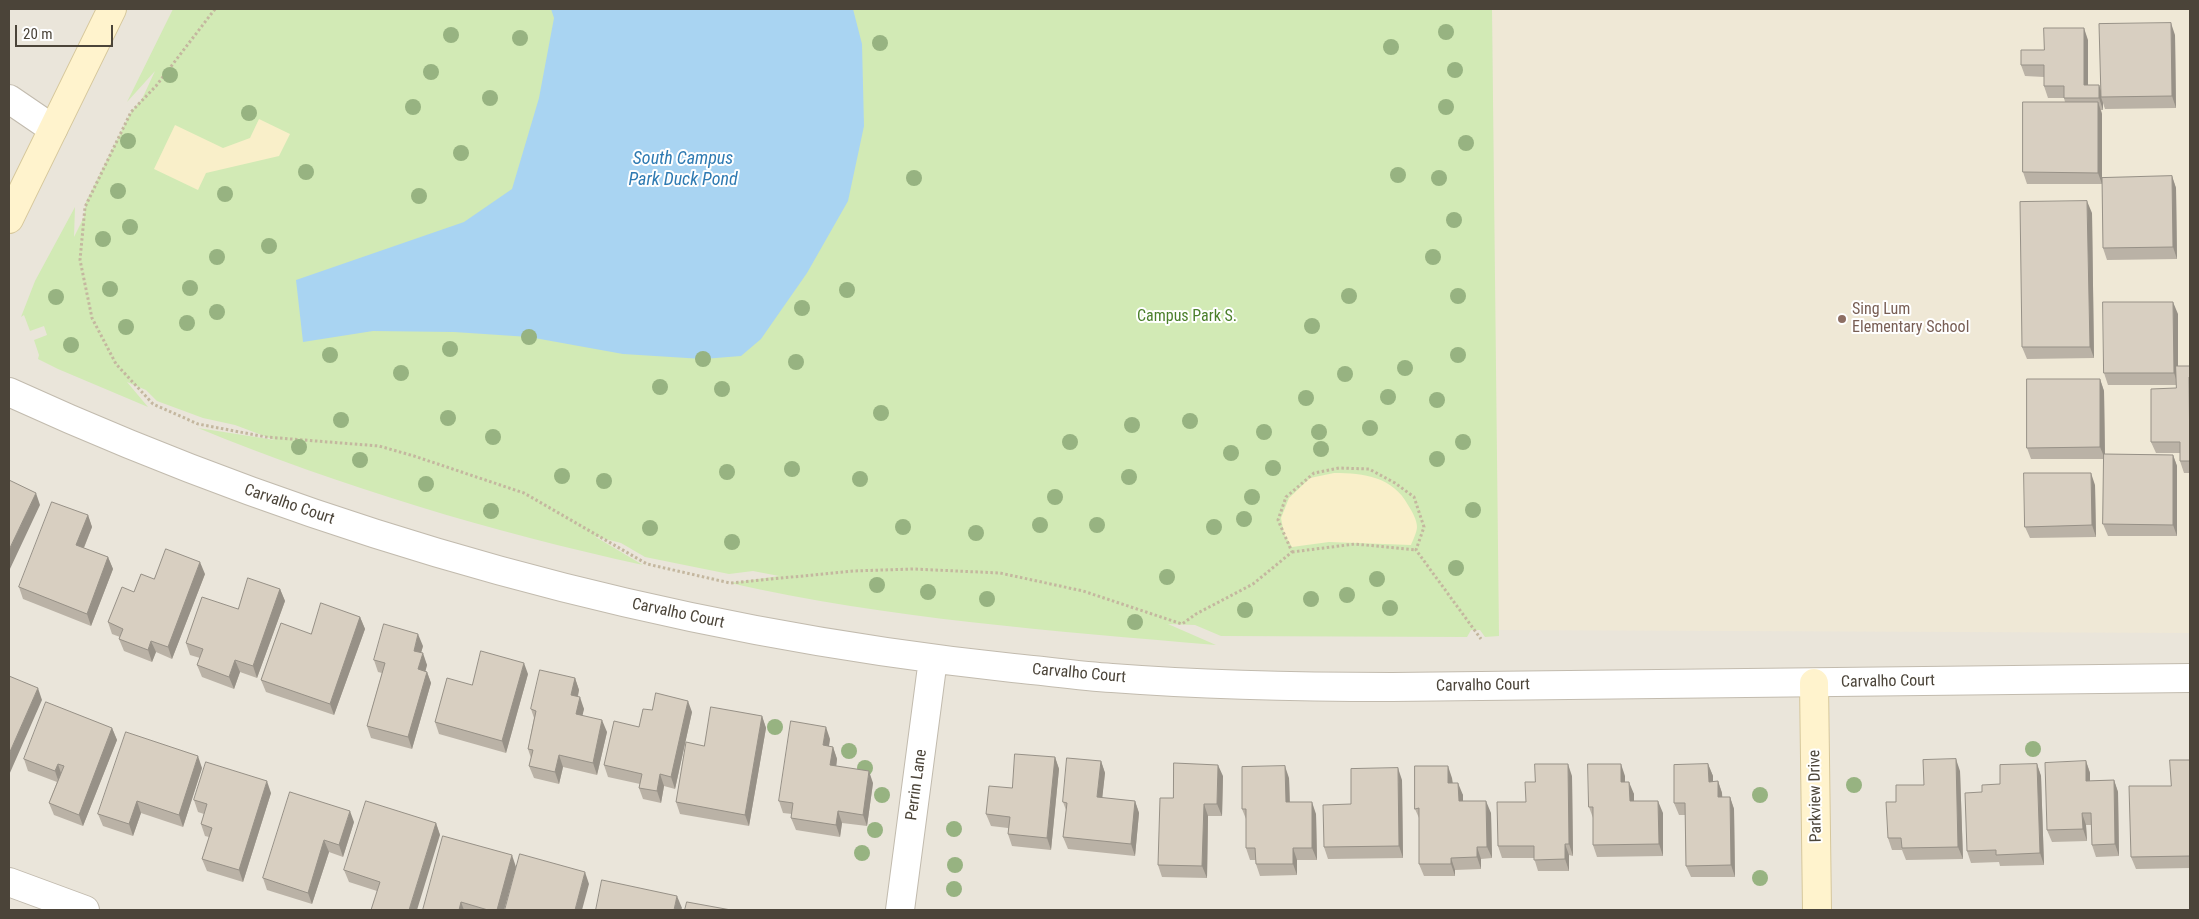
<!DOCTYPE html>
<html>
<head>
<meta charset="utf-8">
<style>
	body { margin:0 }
	#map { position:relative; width:2199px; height:919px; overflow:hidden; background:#f6f3ec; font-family:"Roboto Condensed",sans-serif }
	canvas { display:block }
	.frame { position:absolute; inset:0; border:10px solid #4b4439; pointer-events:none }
	.scale { position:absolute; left:15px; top:25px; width:98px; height:22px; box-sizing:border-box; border:2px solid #4b4439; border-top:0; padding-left:6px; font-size:15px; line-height:18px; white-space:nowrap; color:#4b4439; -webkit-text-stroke:4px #fff; paint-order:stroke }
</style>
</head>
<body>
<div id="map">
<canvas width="2199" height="919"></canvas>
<div class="frame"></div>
<div class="scale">20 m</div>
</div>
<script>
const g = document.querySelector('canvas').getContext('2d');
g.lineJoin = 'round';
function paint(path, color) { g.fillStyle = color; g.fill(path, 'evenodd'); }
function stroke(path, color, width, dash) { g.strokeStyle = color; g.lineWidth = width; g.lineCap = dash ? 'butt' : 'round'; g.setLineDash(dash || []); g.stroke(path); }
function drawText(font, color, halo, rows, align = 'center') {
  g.font = font + ' "Roboto Condensed",sans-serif'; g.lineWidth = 4; g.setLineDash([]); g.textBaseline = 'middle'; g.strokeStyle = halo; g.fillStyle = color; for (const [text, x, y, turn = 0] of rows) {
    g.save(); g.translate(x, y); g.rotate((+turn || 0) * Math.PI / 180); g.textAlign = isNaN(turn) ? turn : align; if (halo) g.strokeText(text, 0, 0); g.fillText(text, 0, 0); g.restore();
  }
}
const residential = new Path2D(`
	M9 9H2190V910H9Z`);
const education = new Path2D(`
	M1492 9H2190V633L1498 630Z`);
const green = new Path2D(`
	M173 9H1492L1499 636 1485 637 1480 630H1471L1467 637 1221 636 1195 625 1168 624 1216 645C1053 631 890 619 730 583L779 576 753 571 729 574 645 557 621 543 594 536 643 565C492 532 342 487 198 428L275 440 235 425 203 418 157 401 146 390 127 382 148 407 58 369 38 359 39 355 34 340 47 335 44 326 30 331 24 315 21 317 35 281 75 207 74 237 84 217 86 202 131 112 142 99 155 71 127 102Z`);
const sand = new Path2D(`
	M259 119 290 134 279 156 206 173 198 190 154 169 175 125 223 148 250 138Z
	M1334 473C1364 473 1393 477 1408 505 1412 511 1417 520 1417 527 1417 532 1413 540 1411 545L1329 542 1292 547 1284 534 1281 518 1289 498 1310 478Z`);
const water = new Path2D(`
	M551 9H853L862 44 864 126 848 201 807 273 761 339 741 356 703 359 623 354 529 337 454 332 373 331 303 342 296 280 464 222 512 189 539 98 554 18Z`);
const path = new Path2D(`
	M215 9 156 86 131 112 85 207 80 260 92 318 116 364 153 404 198 424 266 437 379 446 414 456 524 493 647 564 730 583 854 571 913 569 1000 573 1083 591 1182 624 1196 614 1253 584 1292 552 1278 520 1286 497 1314 473 1339 468 1369 469 1395 483 1414 497 1424 527 1416 550 1481 639
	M1292 552 1355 544 1416 550`);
const street = new Path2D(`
	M9 99 53 129
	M9 392C326 537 665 631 1013 668 1046 671 1079 676 1112 678 1205 685 1299 687 1392 687L2190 678
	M9 882 85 910
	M900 910 933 659`);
const secondary = new Path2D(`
	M9 219 112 9
	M1814 683 1817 910`);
const trees = [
	[1446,32],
	[451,35],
	[520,38],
	[880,43],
	[1391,47],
	[1455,70],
	[431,72],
	[170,75],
	[490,98],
	[413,107],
	[1446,107],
	[249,113],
	[128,141],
	[1466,143],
	[461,153],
	[306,172],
	[1398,175],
	[914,178],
	[1439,178],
	[118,191],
	[225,194],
	[419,196],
	[1454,220],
	[130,227],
	[103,239],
	[269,246],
	[217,257],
	[1433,257],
	[190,288],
	[110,289],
	[847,290],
	[1349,296],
	[1458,296],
	[56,297],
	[802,308],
	[217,312],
	[187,323],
	[1312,326],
	[126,327],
	[529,337],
	[71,345],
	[450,349],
	[330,355],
	[1458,355],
	[703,359],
	[796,362],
	[1405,368],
	[401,373],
	[1345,374],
	[660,387],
	[722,389],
	[1388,397],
	[1306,398],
	[1437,400],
	[881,413],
	[448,418],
	[341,420],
	[1190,421],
	[1132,425],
	[1370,428],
	[1264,432],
	[1319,432],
	[493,437],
	[1070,442],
	[1463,442],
	[299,447],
	[1321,449],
	[1231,453],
	[1437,459],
	[360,460],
	[1273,468],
	[792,469],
	[727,472],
	[562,476],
	[1129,477],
	[860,479],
	[604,481],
	[426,484],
	[1055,497],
	[1252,497],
	[1473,510],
	[491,511],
	[1244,519],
	[1040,525],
	[1097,525],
	[903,527],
	[1214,527],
	[650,528],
	[976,533],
	[732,542],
	[1456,568],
	[1167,577],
	[1377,579],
	[877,585],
	[928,592],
	[1347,595],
	[987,599],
	[1311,599],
	[1390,608],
	[1245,610],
	[1135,622],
	[775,727],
	[2033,749],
	[849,751],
	[865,768],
	[1854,785],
	[882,795],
	[1760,795],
	[954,829],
	[875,830],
	[862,853],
	[955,865],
	[1760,878],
	[954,889]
];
const wall = new Path2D(`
	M2175 35 2176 108 2105 109 2103 103V110H2101L2102 114V178L2172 176 2176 188 2177 259 2107 260 2103 248 2102 184H2027L2023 172 2065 102 2064 98H2048L2044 86V77L2025 76 2021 65 2044 50 2088 40V85H2099L2101 91Z
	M2092 213 2094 358 2027 359 2022 347Z
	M2178 314V366H2190V473H2184L2180 461V453H2156L2151 442 2176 388V385H2108L2104 373Z
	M2100 379 2104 391 2105 454 2173 455 2177 466V536H2108L2103 524 2104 459H2031L2027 448Z
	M2095 485 2096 537 2030 538 2025 527Z
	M88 515 92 527 84 548 108 557 113 569 91 626 23 599 19 587Z
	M205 574 172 659 156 652 152 662 124 651 119 639 120 637 112 634 108 622 134 592 154 579Z
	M280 589 285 601 257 678 240 672 234 689 202 677 197 665 200 658 190 655 186 643 238 609Z
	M360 617 365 629 334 715 266 692 261 680 311 634Z
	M423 646 421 653 427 665 425 671 427 672 431 683 412 749 371 738 367 726 382 673 378 672 374 660Z
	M528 674 506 753 439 734 435 722 472 685Z
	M575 678 579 690 578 697 584 709 582 715 607 732 597 775 563 767 559 784 534 778 529 766 531 758 528 749 534 718 531 709Z
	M652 710 692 712 675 789 664 786 661 803 643 799 639 788 640 784 608 777 604 765 639 727Z
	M762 716 766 728 749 826 680 814 676 802 704 746Z
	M112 728 117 740 83 826 54 815 49 803 57 782 28 771 24 759Z
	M830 739 829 746 833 747 837 759 836 766 873 783 867 826 842 823 840 837 796 830 791 818 792 814 783 813 779 801Z
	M1055 757 1059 769 1051 850 1012 846 1008 834V828L991 826 986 814 1012 788Z
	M2190 760V868L2136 869 2131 857 2171 786Z
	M1101 761 1105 773 1102 798 1135 801 1139 813 1135 856 1068 849 1063 837 1066 810 1063 802Z
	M2086 761 2090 773V781L2114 780 2118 792 2119 856 2096 857 2092 845 2091 825H2086L2087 841 2052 842 2047 830Z
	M1708 764 1713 776V782L1718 781 1722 793V797H1730L1734 809 1735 877H1691L1686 866 1685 815H1679L1674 803Z
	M2037 764 2041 776 2044 865 2000 866 1999 862 1971 863 1967 851 1982 792 2000 784Z
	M202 768 183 827 141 813 133 836 103 826 98 814Z
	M1960 771 1963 859 1906 860 1902 850H1892L1888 838 1924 785Z
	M1223 776 1222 816H1208L1207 878 1162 877 1158 865 1173 798Z
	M1572 776 1573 856 1569 855V871H1538L1534 858H1502L1498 846 1526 802 1535 782Z
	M1625 776V782L1634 794V801L1663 813V856L1597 857 1593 845V818L1589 807Z
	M1289 778 1290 802 1316 814 1317 860H1297V875L1260 876 1256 864V860H1250L1246 848V819L1242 809Z
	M1452 778 1453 783 1463 795V801L1491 813 1492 858 1481 859V869L1455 870V876H1424L1419 864V818L1415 809Z
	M1402 780 1403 858 1328 859 1324 847Z
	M271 793 243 882 207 871 202 859 209 837 205 836 201 824 204 814 198 812 194 800Z
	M354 822 343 857 329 852 312 904 267 890 263 878Z
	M436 823 440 835 377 891 349 882 344 870Z
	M516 867 504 910H423Z`);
const shadedWall = new Path2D(`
	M2171 23 2175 35 2176 108 2172 96Z
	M2084 28 2088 40V97L2084 85Z
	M2099 85 2103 97H2101L2103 103V110L2099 98Z
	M2098 102 2102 114V184L2098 173Z
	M2172 176 2176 188 2177 259 2173 247Z
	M2087 201 2092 213 2094 358 2090 347Z
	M2173 302 2178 314V385L2174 373Z
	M2189 377 2190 380V452Z
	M2100 379 2104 391 2105 459 2100 447Z
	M2173 455 2177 466V536L2173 525Z
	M2091 473 2095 485 2096 537 2092 525Z
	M36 493 40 505 9 571V550Z
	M88 515 92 527 80 557 76 545Z
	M108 557 113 569 91 626 87 614Z
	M200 562 205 574 172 659 168 647Z
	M280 589 285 601 257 678 253 666Z
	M360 617 365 629 334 715 330 704Z
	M418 634 423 646 418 663 414 651Z
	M151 641 156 652 152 662 148 650Z
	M423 653 427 665 423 681 418 669Z
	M235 660 240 672 234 689 229 677Z
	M524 663 528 674 506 753 502 741Z
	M427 672 431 683 412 749 408 737Z
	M575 678 579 690 575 707 571 695Z
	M38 688 42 700 9 775V754Z
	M580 697 584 709 580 726 576 714Z
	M688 701 692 712 675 789 671 777Z
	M762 716 766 728 749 826 745 815Z
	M602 720 607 732 597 775 593 763Z
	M826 727 830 739 827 757 823 745Z
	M112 728 117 740 83 826 79 815Z
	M833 747 837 759 835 777 830 765Z
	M559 755 563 767 559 784 555 772Z
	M198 756 202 768 183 827 179 815Z
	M1055 757 1059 769 1051 850 1047 838Z
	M1956 759 1960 771 1963 859 1958 847Z
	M1101 761 1105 773 1101 809 1097 797Z
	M2086 761 2090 773V793L2086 781Z
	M58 764 62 776 59 783 55 771Z
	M1568 764 1572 776 1573 856 1569 844Z
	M1621 764 1625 776V794L1621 782Z
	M1708 764 1713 776V793L1709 782Z
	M2037 764 2041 776 2044 865 2040 853Z
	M1218 765 1223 776 1222 816 1217 804Z
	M1285 766 1289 778 1290 814 1286 802Z
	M1448 766 1452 778 1453 795 1448 783Z
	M1398 768 1402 780 1403 858 1399 846Z
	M869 771 873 783 867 826 863 815Z
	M660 774 664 786 661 803 657 791Z
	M2114 780 2118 792 2119 856 2115 844Z
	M267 781 271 793 243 882 239 870Z
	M1718 781 1722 793 1723 808 1718 797Z
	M1629 782 1634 794V813L1630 801Z
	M1458 783 1463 795V813L1459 801Z
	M1730 797 1734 809 1735 877 1731 865Z
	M137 801 141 813 133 836 129 824Z
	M1135 801 1139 813 1135 856 1131 844Z
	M1486 801 1491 813 1492 858 1487 847Z
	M1658 801 1663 813V856L1659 844Z
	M1312 802 1316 814 1317 860 1312 848Z
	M1204 804 1208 816 1207 878 1202 866Z
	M350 811 354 822 343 857 339 845Z
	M838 811 842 823 840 837 836 825Z
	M2082 813 2086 825 2087 841 2083 829Z
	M436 823 440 835 417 910H409Z
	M324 840 329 852 312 904 308 893Z
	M1565 844 1569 855V871L1565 859Z
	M1477 847 1481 859V869L1477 857Z
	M1293 848 1297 860V875L1293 864Z
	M512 855 516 867 504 910H497Z
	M1451 858 1455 870V876L1451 864Z
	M585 872 589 884 582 910H575Z
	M677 896 682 908 681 910H674Z
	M461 902 464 910H459Z`);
const building = new Path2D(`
	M2171 23 2172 96 2101 97 2099 24Z
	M2044 28H2084V85H2099V98H2064V86H2044V65H2021V50H2044Z
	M2023 102H2098V173L2023 172Z
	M2172 176 2173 247 2103 248 2102 178Z
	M2087 201 2090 347H2022L2020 202Z
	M2103 302H2173L2174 373H2104Z
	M2176 366H2190V377H2189L2190 461H2180V442H2151V389L2176 388Z
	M2027 379H2100V447L2027 448Z
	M2104 454 2173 455V525L2103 524Z
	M2024 473H2091L2092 525 2025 527Z
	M9 480 36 493 9 550Z
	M52 502 88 515 76 545 108 557 87 614 19 587Z
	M166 549 200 562 168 647 151 641 148 650 119 639 123 629 108 622 122 587 134 592 141 574 154 579Z
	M248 578 280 589 253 666 235 660 229 677 197 665 203 649 186 643 202 597 238 609Z
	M321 603 360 617 330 704 261 680 281 623 311 634Z
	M384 624 418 634 414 651 423 653 418 669 427 672 408 737 367 726 385 663 374 660Z
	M481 651 524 663 502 741 435 722 447 678 472 685Z
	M540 670 575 678 571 695 580 697 576 714 602 720 593 763 559 755 555 772 529 766 533 750 528 749 536 711 531 709Z
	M9 676 38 688 9 754Z
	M656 693 688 701 671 777 660 774 657 791 639 788 642 774 604 765 614 721 639 727 643 709 652 710Z
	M46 702 112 728 79 815 49 803 64 766 58 764 55 771 24 759Z
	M711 707 762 716 745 815 676 802 686 742 704 746Z
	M791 721 826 727 823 745 833 747 830 765 869 771 863 815 838 811 836 825 791 818 793 803 779 801Z
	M126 732 198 756 179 815 137 801 129 824 98 814Z
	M1015 754 1055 757 1047 838 1008 834 1010 817 986 814 989 786 1012 788Z
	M1067 758 1101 761 1097 797 1135 801 1131 844 1063 837 1067 803 1063 802Z
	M1956 759 1958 847 1902 848 1901 838H1888L1886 802H1896V785H1924L1923 760Z
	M2170 760H2190V856L2131 857 2129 786H2171Z
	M2086 761V781L2114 780 2115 844 2092 845 2091 813H2082L2083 829 2047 830 2045 763Z
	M206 762 267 781 239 870 202 859 212 828 201 824 207 804 194 800Z
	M1174 763 1218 765 1217 804H1204L1202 866 1158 865 1160 798H1173Z
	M1535 764H1568L1569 844H1565V859L1534 860V846H1498L1497 802H1526L1525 782H1535Z
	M1588 764H1621V782H1629L1630 801H1658L1659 844 1593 845V807H1589Z
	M1708 764 1709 782 1718 781V797H1730L1731 865 1686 866 1685 803H1674V765Z
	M2037 764 2040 853 1996 855V850L1967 851 1965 793 1982 792V785L2000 784V765Z
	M1285 766 1286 802H1312V848H1293V864H1256L1255 848H1246V809H1242V767Z
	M1415 766H1448V783H1458L1459 801H1486L1487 847H1477V857L1451 858V864H1419V808L1415 809Z
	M1398 768 1399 846 1324 847 1323 805 1351 804V769Z
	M290 792 350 811 339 845 324 840 308 893 263 878Z
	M366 801 436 823 409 910H371L380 882 344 870Z
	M443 836 512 855 497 910H488L461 902 459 910H423Z
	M520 854 585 872 575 910H505Z
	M602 880 677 896 674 910H596Z
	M687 902 731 910H685Z`);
const markers = [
	[1842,319,5,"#8d6e63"]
];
const educationNames = [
	["Sing Lum",1852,310],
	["Elementary School",1852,328]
];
const parkNames = [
	["Campus Park S.",1187,317]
];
const streetNames = [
	["Carvalho Court",289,505,19],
	["Carvalho Court",678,614,12],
	["Carvalho Court",1079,674,5],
	["Carvalho Court",1888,682,-1],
	["Carvalho Court",1483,686,-1],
	["Perrin Lane",917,785,-82],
	["Parkview Drive",1816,796,-91]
];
const waterNames = [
	["South Campus",683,159],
	["Park Duck Pond",683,180]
];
paint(residential, '#eae5da');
paint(education, '#efe8d6');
paint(green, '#d2eab5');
paint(sand, '#f9efc9');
paint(water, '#a9d4f2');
stroke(street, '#c2bbae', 30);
stroke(secondary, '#d6c79b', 30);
stroke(path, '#c4b79f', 3, [2.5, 2.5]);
stroke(street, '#fff', 28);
stroke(secondary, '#fff3cd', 28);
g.fillStyle = '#97b381';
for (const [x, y] of trees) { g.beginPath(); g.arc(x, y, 8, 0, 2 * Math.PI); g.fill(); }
paint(wall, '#bab2a6');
paint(shadedWall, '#979187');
paint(building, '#d8cfc1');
stroke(building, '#979187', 1);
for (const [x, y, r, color] of markers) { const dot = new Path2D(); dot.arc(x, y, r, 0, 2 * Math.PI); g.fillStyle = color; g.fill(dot); stroke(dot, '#fff', 2); }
drawText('16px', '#785e54', '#fff', educationNames, 'left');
drawText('16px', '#4a7f2a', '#fff', parkNames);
drawText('16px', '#4b4439', '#fff', streetNames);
drawText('italic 18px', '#2e7ab2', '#fff', waterNames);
</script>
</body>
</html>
